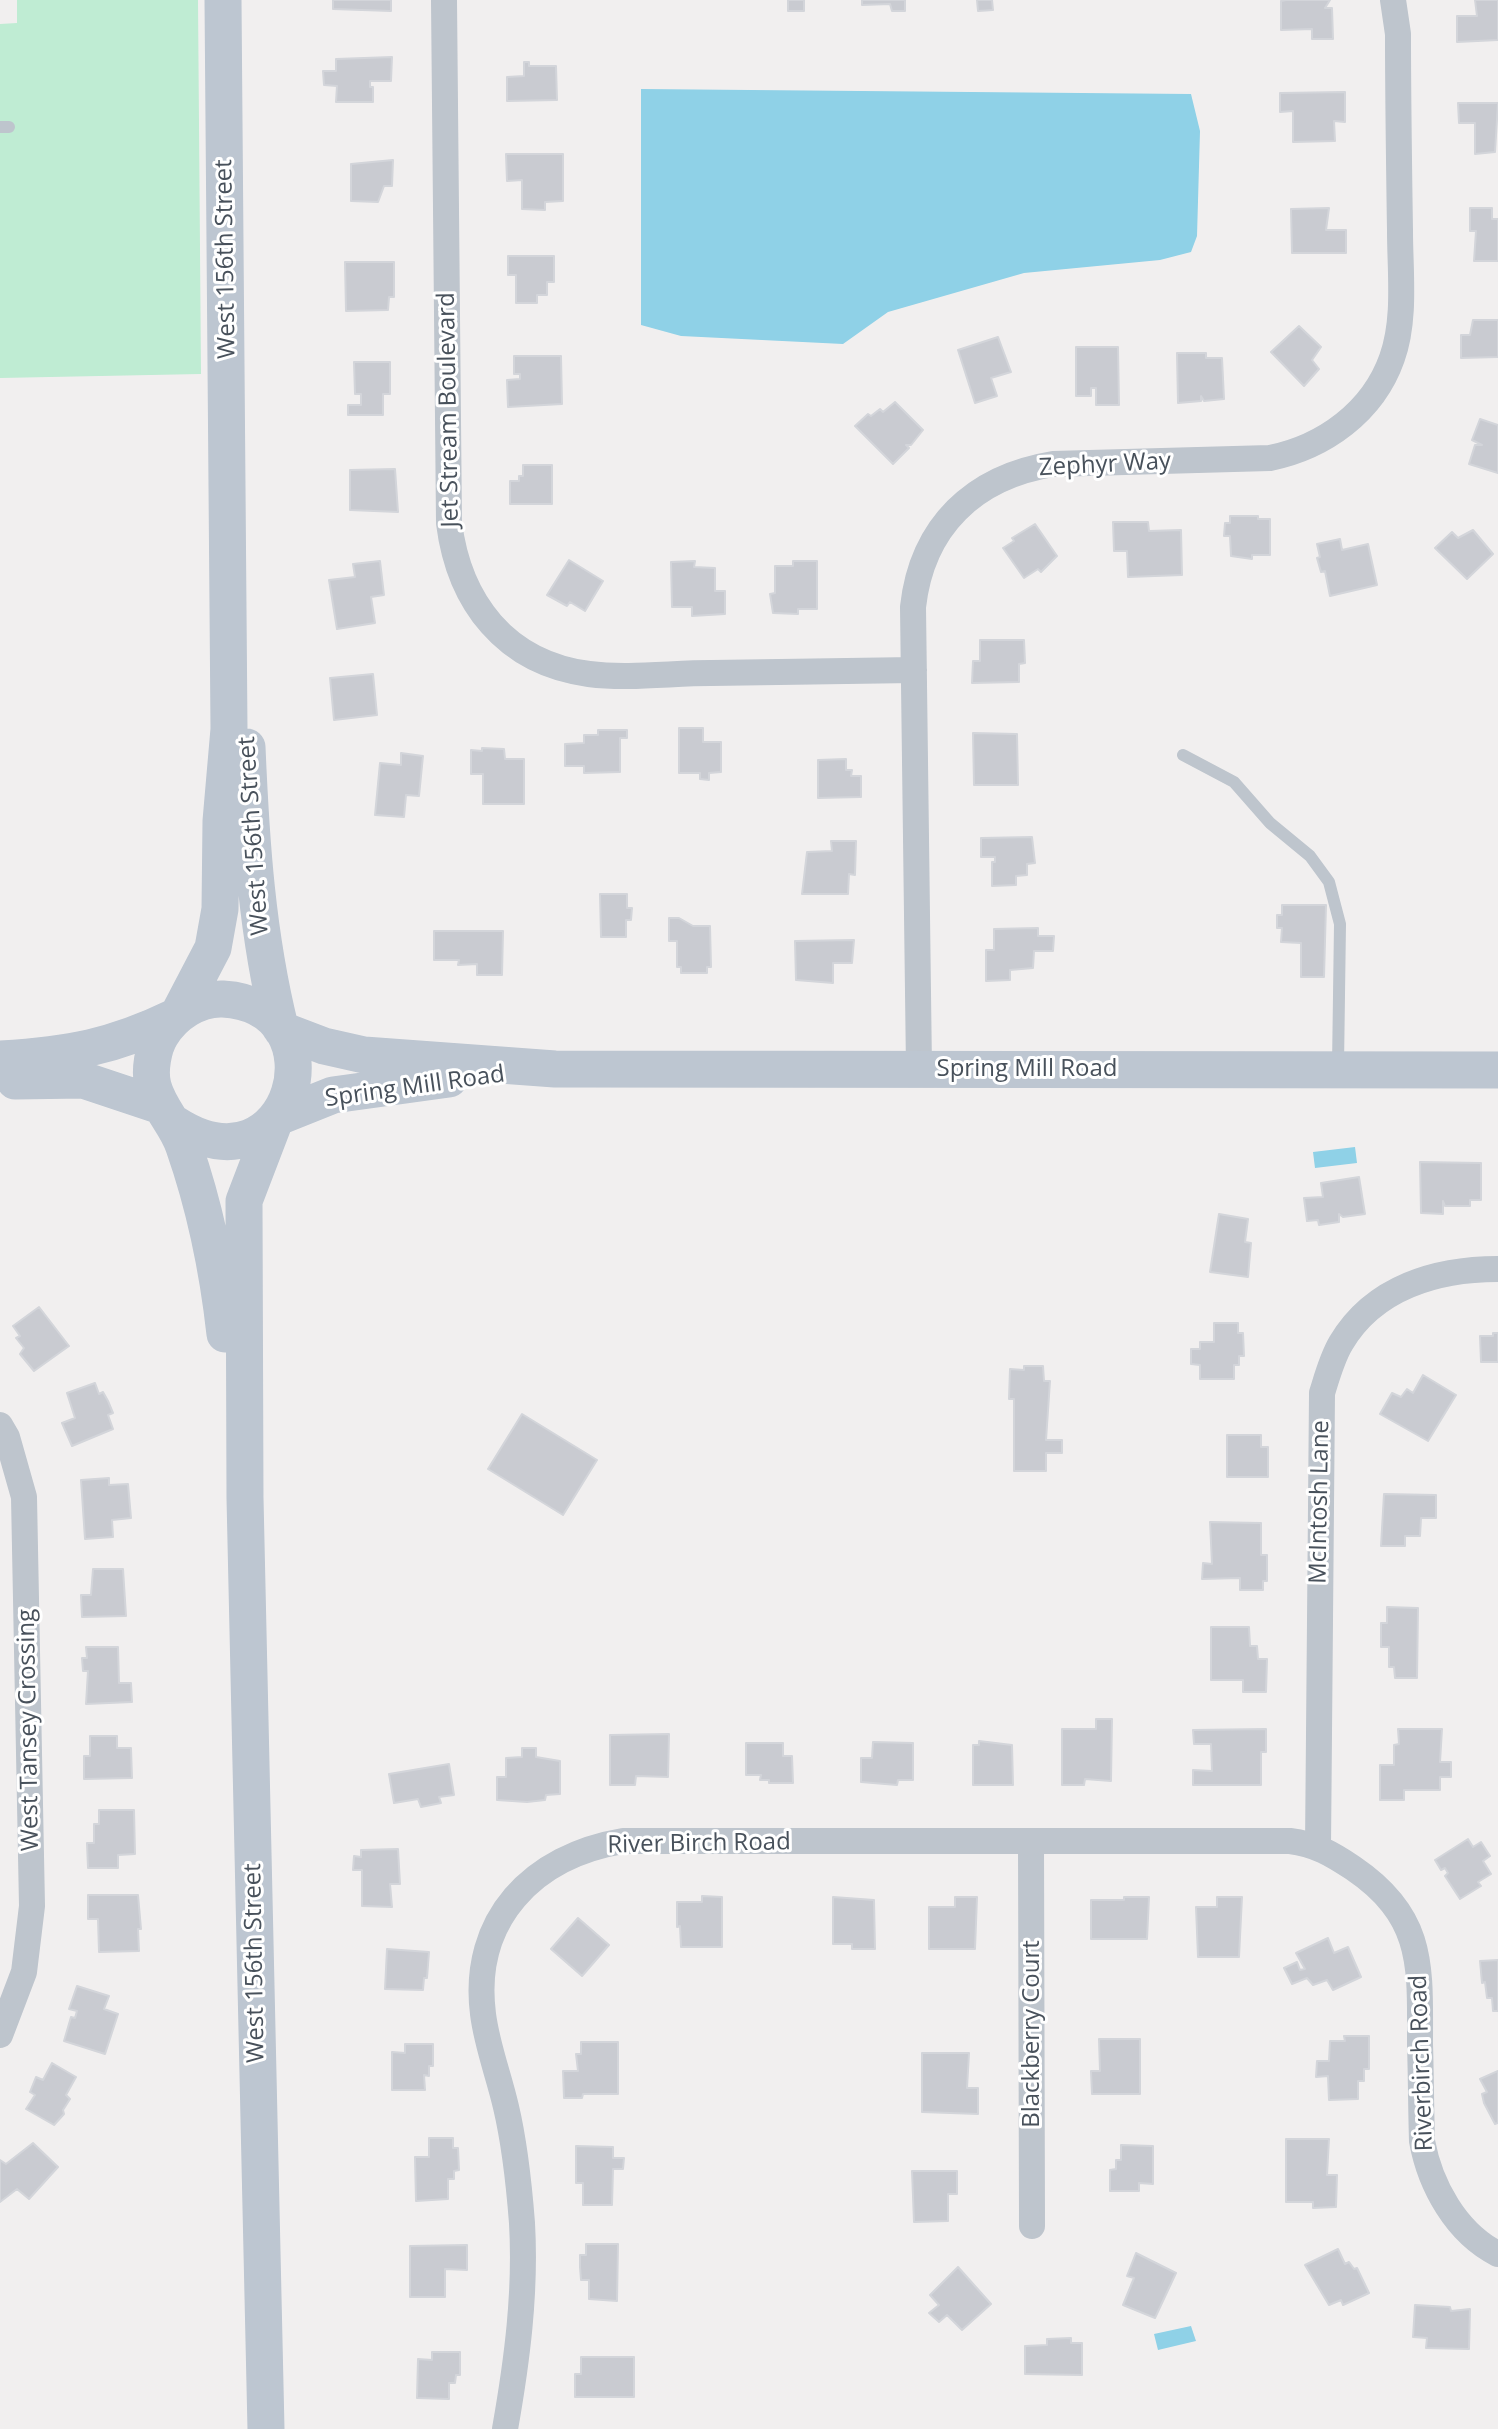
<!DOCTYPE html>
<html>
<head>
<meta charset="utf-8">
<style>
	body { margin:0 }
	canvas { display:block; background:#f1efef }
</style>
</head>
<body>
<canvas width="1498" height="2429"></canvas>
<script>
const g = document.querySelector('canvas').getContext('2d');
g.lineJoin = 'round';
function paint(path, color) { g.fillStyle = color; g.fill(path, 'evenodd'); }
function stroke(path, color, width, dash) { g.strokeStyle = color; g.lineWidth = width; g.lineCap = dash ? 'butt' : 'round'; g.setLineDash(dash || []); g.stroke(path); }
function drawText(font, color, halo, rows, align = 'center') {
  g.font = font + ' "Open Sans",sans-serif'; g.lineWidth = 6; g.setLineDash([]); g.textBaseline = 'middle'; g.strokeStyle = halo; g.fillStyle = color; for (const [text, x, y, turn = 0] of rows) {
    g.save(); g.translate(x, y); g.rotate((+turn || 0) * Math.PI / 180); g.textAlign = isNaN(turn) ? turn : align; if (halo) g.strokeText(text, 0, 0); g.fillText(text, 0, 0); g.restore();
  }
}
const green = new Path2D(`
	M17 0H198L201 374 0 378V24L17 23Z`);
const water = new Path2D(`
	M641 89 1191 94 1200 131 1197 236 1191 252 1160 260 1024 273 888 312 843 344 681 336 641 325Z
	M1355 1147 1357 1163 1315 1168 1313 1152Z
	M1191 2326 1196 2341 1158 2350 1154 2334Z`);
const building = new Path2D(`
	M333 0H391V11L333 9Z
	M788 0H804V11H788Z
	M862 0H905V11H892L890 4 862 5Z
	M977 0H992L993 10 978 11Z
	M1286 0H1330L1325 8H1332L1333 39H1312V29L1281 30V1Z
	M1475 0H1498V40L1457 42V16H1477Z
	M392 57 391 81H370V87H373V102H336L337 86 324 85 323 71H336V59Z
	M524 62H529V66H556L557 100 507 101V77L524 76Z
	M1345 92V122L1334 121 1335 141 1293 142V111L1280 112V93Z
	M1458 103H1498L1495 152 1475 154V123H1459Z
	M506 154H563V201L545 202V210L522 209V180L507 181Z
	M393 160 392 186H384L378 202 351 201V164Z
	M1329 208 1326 230H1346V253H1292L1291 209Z
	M1470 208H1492V219H1498V261H1474L1476 231H1470Z
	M508 256H554V282H547V295H537V303H516V275H508Z
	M345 262H394V297H389L388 310 346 311Z
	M1473 320H1498V357L1461 358V335H1470Z
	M1299 326 1321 347 1312 360 1319 369 1304 386 1271 352Z
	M998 337 1011 372 991 378 997 396 975 403 958 350Z
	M1076 347H1118L1119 405H1096V388H1091V396H1076Z
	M1177 353H1206V358H1222L1224 399 1204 401 1201 396V401L1178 403Z
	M514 356H561L562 404 508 407 507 380 520 379V374H514Z
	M354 362H390V394H383V415H348V405H361V394H355Z
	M895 402 923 430 911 445H906L909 448 893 464 855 426 868 414 871 416 880 409 883 412Z
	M1480 419 1498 425V473L1469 464 1475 445H1482L1472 440Z
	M523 465H552V504H510V481H519V476H523Z
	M395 469 398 512 350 510V470Z
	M1230 516H1258V519H1270V555H1252V559L1231 556 1230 536H1224L1225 523H1230Z
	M1113 522H1148L1149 531 1181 530 1182 575 1128 577 1127 551H1114Z
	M1035 524 1057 556 1041 572 1038 569 1024 578 1003 548 1014 541 1012 538Z
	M1473 530 1493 554 1467 579 1435 548 1452 532 1458 538Z
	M1340 539 1342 550 1368 544 1377 585 1330 596 1325 571 1321 572 1317 558 1320 557 1317 544Z
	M569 560 603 581 585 611 570 602 567 606 547 595Z
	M380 561 384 595 371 597 375 623 337 629 329 580 355 577 353 564Z
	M695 561 694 567 715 568V591H725V614L692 616V607H672L671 562Z
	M793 561H817V609H798V614L773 613 770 594 775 593V566H793Z
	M980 640H1024L1025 663 1019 664V682L972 683 973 661H980Z
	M373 674 377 715 334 720 330 678Z
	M679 728H703V742H721V772L709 773V780L700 779V773H679Z
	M598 730H627V738H620V772L584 773V766H565V744L584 743V735H598Z
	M973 733 1017 734 1018 785H974Z
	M482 748 504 749 505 759H524V804H483V774H471V750L482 751Z
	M401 753 423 756 419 796 406 795 404 817 375 815 380 763 401 765Z
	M846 759V770H852L851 776H861V797L818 798V760Z
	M1032 837 1035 863 1027 864V875L1016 876V885L992 886V862H995V857H981V838Z
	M831 841H856L855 875 849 874 848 894H802L807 852 832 851Z
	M600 894H627V908H632L631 920H626V937H601Z
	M1282 905H1326L1324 977H1301V943L1281 942 1282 928H1277V915H1282Z
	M669 918H679L693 926H710L711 967H707V973H681V967H677V941H669Z
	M1038 928V936H1054L1053 951H1034L1033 968 1010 970V980L986 981V950H994V929Z
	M434 931H503L502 975H477V964L458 965 459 960H434Z
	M854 940 852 963H833V983L796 980 795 941Z
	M1420 1162 1481 1163V1200H1470V1206H1445L1443 1201V1214L1421 1213Z
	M1359 1177 1365 1214 1343 1217 1339 1214V1222L1319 1225 1318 1220 1307 1221 1304 1198 1323 1197 1321 1183Z
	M1219 1214 1248 1219 1245 1242 1251 1243 1248 1277 1210 1272Z
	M39 1307 69 1346 34 1371 20 1354 24 1348 16 1338 20 1336 13 1326Z
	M1214 1323H1238V1333H1243L1244 1356H1239V1365H1234V1379H1200V1365L1191 1364V1349H1200V1342H1214Z
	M1493 1333H1498V1362H1481L1480 1336H1493Z
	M1024 1366H1043L1044 1381H1050L1046 1440H1062V1453H1046V1471H1014V1399H1009L1010 1369 1024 1370Z
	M1423 1375 1456 1395 1428 1441 1380 1414 1392 1393 1401 1397 1407 1389 1413 1393Z
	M95 1383 99 1394 103 1392 108 1401 113 1413 108 1415 113 1429 72 1446 62 1423 75 1418 67 1393Z
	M522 1414 597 1460 563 1515 488 1469Z
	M1227 1435H1261V1447H1268V1477H1227Z
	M109 1478V1485L128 1484 131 1518 112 1520 113 1537 85 1539 81 1480Z
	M1384 1494 1436 1495V1518H1421L1420 1536H1405V1546H1381Z
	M1210 1522 1261 1523V1555H1267V1581H1263V1590H1240V1578L1202 1579 1203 1563 1212 1564Z
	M93 1569H123L126 1616 82 1617 81 1595H91Z
	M1387 1607 1418 1608 1417 1678H1395L1394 1667H1389V1647H1381V1623H1387Z
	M1211 1627H1249L1250 1646H1257L1258 1659H1267L1266 1692H1243V1680H1211Z
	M86 1647H118L119 1683H131L132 1702 86 1704 88 1671H83L82 1658H87Z
	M1096 1719H1112L1111 1781 1085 1779 1084 1785H1062V1729H1096Z
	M1266 1729V1752H1261V1785H1193V1770L1212 1771 1211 1744H1194L1193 1730Z
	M1398 1729H1442L1440 1762H1451V1777H1440V1790H1404V1800H1380V1765H1394V1745L1399 1744Z
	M669 1734 668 1777 636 1776 635 1785H610V1735Z
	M90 1736H117V1748H131L132 1778 84 1779V1756H90Z
	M979 1741 1012 1745 1013 1785H973V1745H979Z
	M873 1742 913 1743V1780H898L897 1785 861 1782V1758H872Z
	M746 1743H783V1756H792L793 1783H769V1780H760L761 1775H746Z
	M522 1748H536V1757L560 1761V1794L546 1795 545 1800 527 1802 497 1800V1777H506V1758L522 1757Z
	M449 1764 454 1795 439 1797 441 1803 421 1807 418 1799 394 1803 389 1774Z
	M99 1810H134L135 1854 118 1855V1868H88L87 1843H94V1824H99Z
	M1468 1839 1473 1847 1481 1842 1490 1856 1483 1861 1491 1874 1478 1882 1481 1886 1460 1899 1445 1876 1448 1873 1445 1868 1441 1870 1435 1860Z
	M398 1849 400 1884H390L392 1907 362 1906V1870H353L354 1856 361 1857V1850Z
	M88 1895H138L141 1929H138L139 1951 99 1952 98 1919H88Z
	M702 1896 722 1897V1947H681L680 1926 677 1927V1902H702Z
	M833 1897 874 1900 875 1949H852V1944H833Z
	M955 1897H977L975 1949H929V1907H955Z
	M1124 1897H1149L1147 1939H1091V1900H1124Z
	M1217 1897H1242L1239 1957H1198L1196 1907H1217Z
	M578 1918 609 1945 582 1976 551 1949Z
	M1328 1938 1334 1953 1348 1947 1361 1977 1333 1990 1327 1980 1313 1985 1307 1978 1292 1984 1284 1968 1297 1962 1300 1970 1305 1969 1296 1953Z
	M387 1949 429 1952 427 1978H424L423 1990 385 1989Z
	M1498 1960V2011H1493L1492 1998H1487L1485 1982 1482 1983 1480 1961Z
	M77 1986 109 1996 104 2009 118 2014 105 2054 64 2041 71 2017 75 2018 77 2011 69 2009Z
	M1344 2036H1369V2069H1364V2081H1358V2099L1329 2100 1328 2076 1316 2077 1317 2061H1329L1330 2041H1345Z
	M1099 2039H1140V2094H1092L1091 2071H1100Z
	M581 2042H618V2094H583L582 2098H564L563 2071H578L576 2054H581Z
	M405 2044H433V2066H429V2076L424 2075 425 2090H392V2052L405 2053Z
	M922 2053H969L967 2088H978V2114L922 2112Z
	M52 2063 76 2077 66 2095 70 2099 63 2110 64 2114 54 2125 26 2109 35 2095 30 2092 36 2077 43 2080Z
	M1498 2071V2123L1495 2124 1484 2103 1482 2094 1487 2092 1480 2079Z
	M429 2138H453V2148H458L459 2170 454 2171V2179H448V2199L416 2201 415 2157H429Z
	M1286 2139H1329L1327 2175H1337L1336 2207 1313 2208V2202H1286Z
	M33 2143 58 2167 29 2199 17 2189 0 2202V2160L6 2164Z
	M1121 2145 1153 2146V2184L1139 2183V2191H1110V2170L1116 2169V2160H1121Z
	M576 2146 613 2147V2158H624L623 2169H613L612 2205H583V2183H576Z
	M912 2171H957V2194H948V2221L914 2222Z
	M586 2244H618L617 2301 589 2299V2280H581L580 2267V2255H586Z
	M467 2245V2270L445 2269V2297H410V2246Z
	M1338 2249 1345 2264 1349 2262 1354 2269 1357 2268 1369 2293 1343 2305 1341 2300 1329 2305 1305 2265Z
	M1136 2253 1176 2273 1155 2318 1123 2305 1134 2278 1127 2276Z
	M958 2267 991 2304 962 2330 947 2315 939 2322 929 2313 939 2305 930 2295Z
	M1415 2305 1450 2307 1451 2311 1470 2309 1469 2349 1426 2348 1427 2338 1413 2337Z
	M1071 2338V2343H1082V2375L1025 2374V2346L1047 2345V2339Z
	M432 2352H460V2375H456L455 2383H449V2399L417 2398 418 2359 432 2360Z
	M581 2357H634V2397H575V2374H581Z`);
const lane = new Path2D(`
	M0 127H9
	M1183 755 1234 782 1270 823 1310 856 1329 882 1340 924 1338 1066`);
const street = new Path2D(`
	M444 0 449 523C459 602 505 663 589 674 628 679 672 673 711 673 779 672 847 671 914 670
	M919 1069 913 607C922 526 974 477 1053 464L1270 458C1324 447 1373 412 1392 358 1406 319 1400 272 1400 231 1399 165 1398 100 1398 34L1393 0
	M0 1425 7 1437 24 1497 32 1906 24 1972 0 2035
	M1031 1842 1032 2226
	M1318 1847 1322 1393C1327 1377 1332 1358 1341 1343 1374 1287 1437 1269 1498 1269
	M505 2429C517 2361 526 2293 522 2223 519 2184 515 2145 506 2107 499 2076 487 2046 483 2014 471 1919 533 1856 623 1841H1290C1315 1844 1332 1854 1353 1868 1425 1917 1420 1966 1420 2044 1421 2076 1421 2109 1422 2141 1430 2185 1456 2233 1498 2254`);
const secondary = new Path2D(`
	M247 747C251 842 257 934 280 1027
	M178 1015 213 948 220 909 221 821 229 729 223 0
	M282 1030 324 1046 364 1055 555 1069 1498 1070
	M0 1059C69 1055 113 1047 175 1017
	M15 1081 83 1080 161 1106
	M278 1117 333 1095 449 1079
	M175 1124C293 1200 346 1006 223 999 198 998 174 1014 161 1035 153 1048 149 1071 153 1086 159 1109 177 1125 184 1147 205 1207 218 1271 225 1334
	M266 2429 245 1498 244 1201 275 1120`);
const streetNames = [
	["West 156th Street",226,259,-91],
	["Jet Stream Boulevard",449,410,-91],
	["Zephyr Way",1105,465,-3],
	["West 156th Street",254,836,-94],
	["Spring Mill Road",1027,1069],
	["Spring Mill Road",415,1087,-8],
	["McIntosh Lane",1320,1502,-89],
	["West Tansey Crossing",29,1730,-91],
	["River Birch Road",699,1844,-1],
	["West 156th Street",255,1963,-91],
	["Blackberry Court",1032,2034,-90],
	["Riverbirch Road",1422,2063,-92]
];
paint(green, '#bfecd3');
paint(water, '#8fd1e7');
paint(building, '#c9cbd1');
stroke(building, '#d3d5da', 2);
stroke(lane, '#bec5cd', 12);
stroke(street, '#bec5cd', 26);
stroke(secondary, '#bdc6d1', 37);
drawText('24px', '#48515b', '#fff', streetNames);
</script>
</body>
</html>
